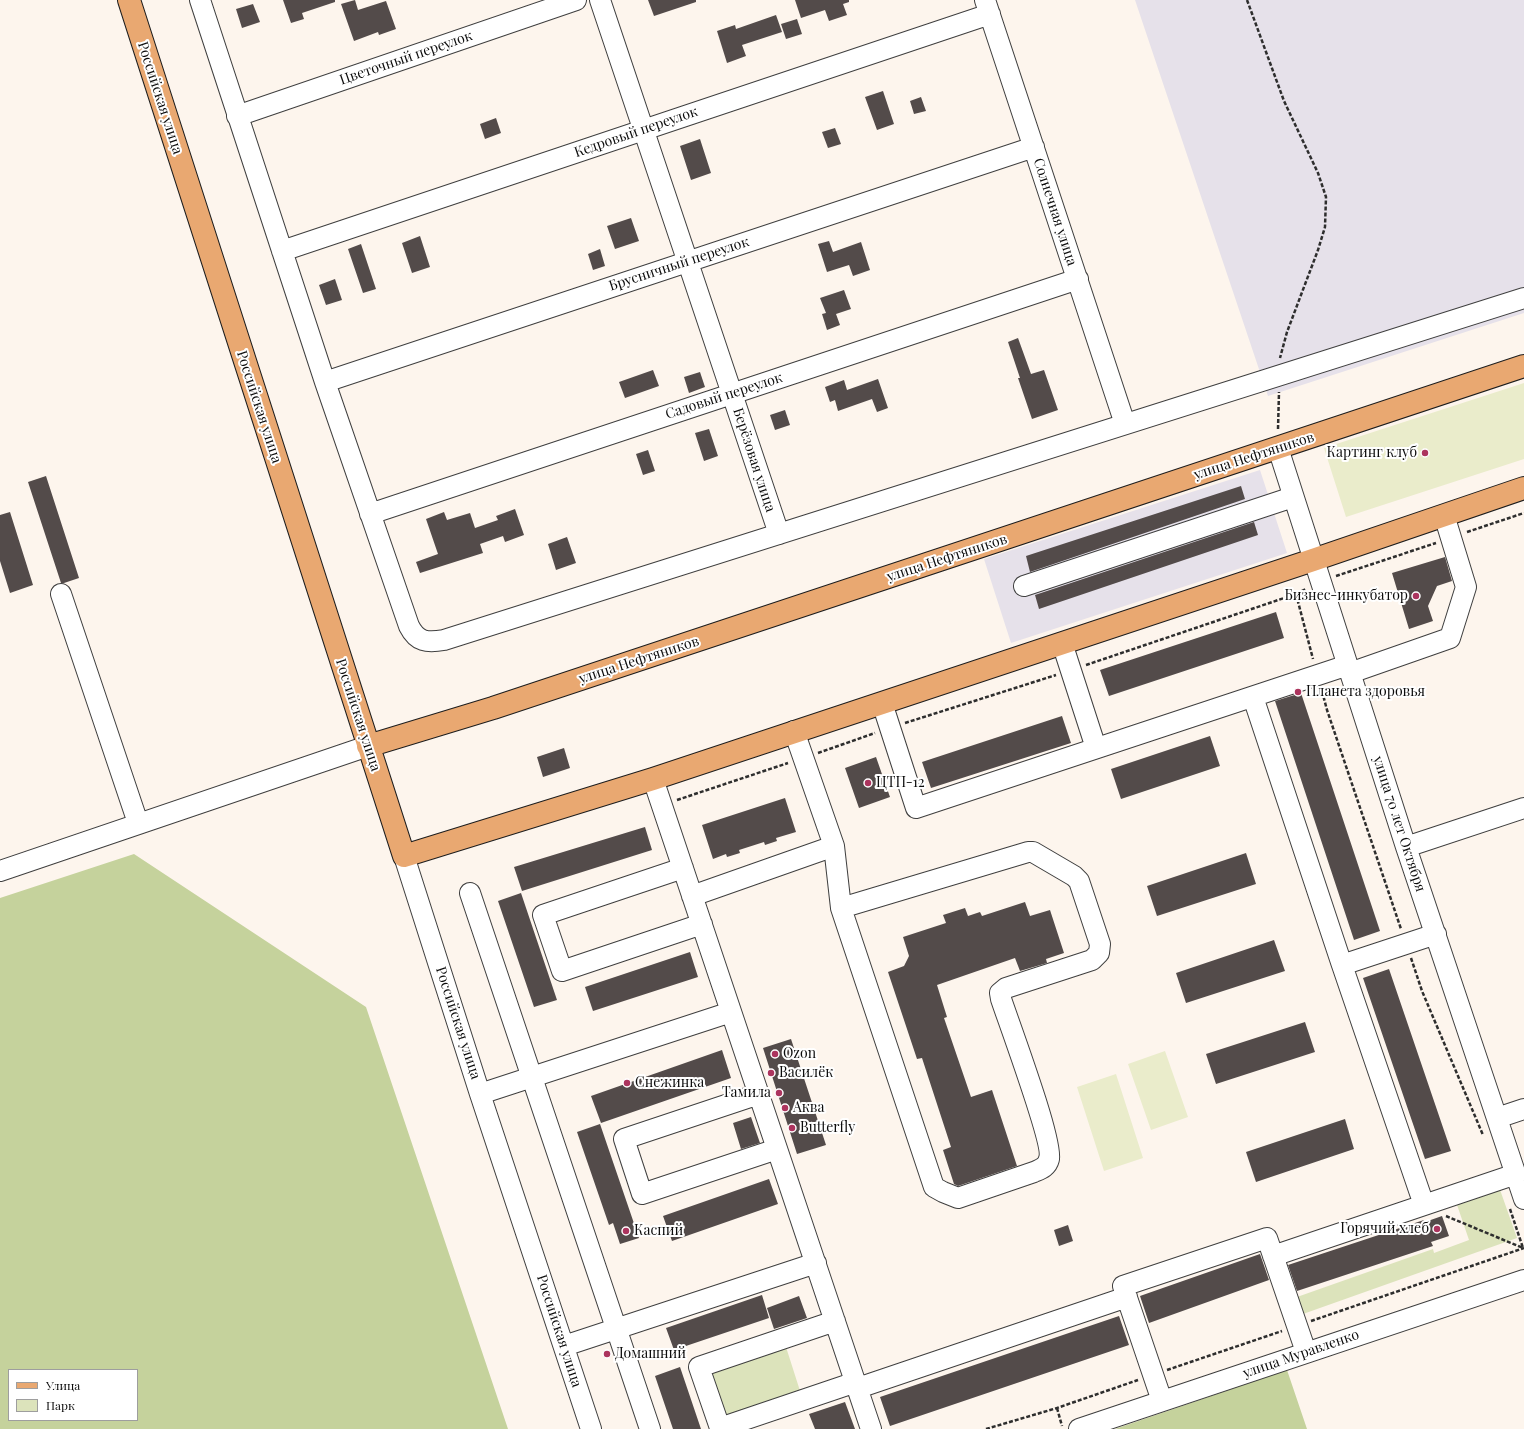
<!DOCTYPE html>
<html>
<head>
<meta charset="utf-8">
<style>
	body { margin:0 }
	#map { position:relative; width:1524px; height:1429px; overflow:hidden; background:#fdf5ed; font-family:"Playfair Display",serif }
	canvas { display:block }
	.legend { position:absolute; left:8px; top:1369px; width:130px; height:52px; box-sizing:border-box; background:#fff; border:1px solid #9e9e9e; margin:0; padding:5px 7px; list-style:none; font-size:12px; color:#0c0c0c }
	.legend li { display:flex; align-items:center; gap:8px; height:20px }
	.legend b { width:20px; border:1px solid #9e9e9e }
</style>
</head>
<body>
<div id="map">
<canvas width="1524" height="1429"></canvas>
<ul class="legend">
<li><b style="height:5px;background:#e9a871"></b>Улица</li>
<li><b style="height:11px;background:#dce3bb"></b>Парк</li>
</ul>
</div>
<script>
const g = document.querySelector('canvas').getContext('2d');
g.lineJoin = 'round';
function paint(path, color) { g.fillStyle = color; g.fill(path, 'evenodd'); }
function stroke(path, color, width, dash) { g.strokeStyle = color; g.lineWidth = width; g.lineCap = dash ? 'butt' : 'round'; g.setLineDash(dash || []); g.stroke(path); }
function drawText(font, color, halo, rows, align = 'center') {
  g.font = font + ' "Playfair Display",serif'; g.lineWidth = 4; g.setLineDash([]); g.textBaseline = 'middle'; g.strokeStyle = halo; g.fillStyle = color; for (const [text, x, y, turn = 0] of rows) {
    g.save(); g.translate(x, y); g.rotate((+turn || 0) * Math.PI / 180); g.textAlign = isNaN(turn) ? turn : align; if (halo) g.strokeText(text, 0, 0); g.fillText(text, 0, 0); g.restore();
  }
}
const industrial = new Path2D(`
	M1135 0H1524V313L1268 396Z
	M1260 470 1287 553 1011 643 984 559Z`);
const green = new Path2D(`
	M1498 1184 1517 1238 1303 1314 1297 1297 1433 1249 1434 1253 1469 1240 1455 1199Z
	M786 1347 801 1394 724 1419 709 1372Z`);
const forest = new Path2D(`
	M134 854 366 1007 508 1429H0V898ZM9 1370H137V1420H9Z
	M1287 1370 1307 1429H1115Z`);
const pitch = new Path2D(`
	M1524 383V459L1346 517 1324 448Z
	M1165 1051 1188 1117 1151 1130 1128 1064Z
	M1116 1074 1143 1158 1104 1171 1077 1087Z`);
const building = new Path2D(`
	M283 0H335V2L302 13 304 19 291 23Z
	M355 0 358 10 386 1 396 29 379 35 378 32 354 41 341 4Z
	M648 0H696V2L654 16Z
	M795 0H849V2L843 4 847 15 829 21 825 10 801 18Z
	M253 4 260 22 242 28 236 9Z
	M776 15 782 32 742 45 746 56 727 63 717 31 735 25 736 29Z
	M797 19 802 34 786 39 781 24Z
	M883 91 894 124 877 130 865 97Z
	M921 97 926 111 914 114 910 101Z
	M496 118 501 133 485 139 480 124Z
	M835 128 841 144 828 148 822 132Z
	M700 139 711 173 691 180 680 146Z
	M631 218 639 241 615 249 607 226Z
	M420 236 430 267 412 273 402 243Z
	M829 241 833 252 861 242 870 270 853 276 849 265 827 272 818 244Z
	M361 244 376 289 363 293 348 249Z
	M600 249 605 266 593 270 588 254Z
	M335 279 342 300 326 305 319 285Z
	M844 290 851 309 836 314 840 325 827 330 822 314 826 313 820 298Z
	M1018 338 1031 374 1044 370 1058 410 1032 419 1018 378H1020L1008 342Z
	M653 370 659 386 625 398 619 382Z
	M700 372 705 387 689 393 684 377Z
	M878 379 888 408 877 412 872 399 838 411 835 400 830 402 825 387 844 380 847 390Z
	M785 410 790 425 775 430 770 415Z
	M709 429 718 456 704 461 695 433Z
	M648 450 655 471 643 475 636 454Z
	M46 476 79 578 64 583H61L28 482Z
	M1241 486 1245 499 1030 572 1026 556Z
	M515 509 524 535 505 542 503 536 480 544 483 553 420 573 416 562 438 554 426 519 444 512 447 520 470 513 475 528 498 520 496 516Z
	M10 512 33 585 10 593 0 561V515Z
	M1254 522 1258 535 1039 609 1035 595Z
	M567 537 576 563 556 570 548 544Z
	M1445 557 1452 581 1437 586 1428 606 1433 621 1409 629 1392 573Z
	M1276 612 1284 638 1109 696 1100 670Z
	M1301 693 1380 931 1354 940 1275 701Z
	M1062 716 1071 743 931 788 922 762Z
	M1210 736 1220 766 1121 799 1111 769Z
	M564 748 570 768 543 777 537 757Z
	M876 757 890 797 859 808 845 768Z
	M785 798 796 832 776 838 777 841 765 845 764 842 739 850 740 853 727 857 726 854 713 859 702 825Z
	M645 827 652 850 522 891 514 867Z
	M1246 853 1256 884 1157 916 1147 886Z
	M521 893 557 1000 534 1007 498 901Z
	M1025 902 1030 916 1050 910 1064 953 1046 959 1047 963 1020 971 1015 958 937 985 947 1017 944 1018 971 1097 992 1090 1017 1166 958 1186 954 1184 943 1150 951 1147 922 1058 917 1059 888 972 904 966 909 956 903 937 946 923 943 915 965 908 968 916 980 912 982 916Z
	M1274 940 1285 971 1186 1003 1176 973Z
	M690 952 698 977 593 1011 585 987Z
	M1389 969 1451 1151 1425 1159 1363 978Z
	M1305 1022 1315 1052 1216 1084 1206 1054Z
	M791 1039 826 1145 797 1154 763 1048Z
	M722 1050 731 1078 601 1123 591 1096Z
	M751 1117 760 1143 741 1149 733 1123Z
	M1345 1119 1354 1149 1256 1182 1246 1152Z
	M600 1124 639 1238 620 1244 613 1223 609 1225 577 1132Z
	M769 1179 778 1204 672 1241 663 1216Z
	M1442 1216 1449 1236 1431 1242 1433 1246 1297 1291 1288 1265 1424 1220 1425 1222Z
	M1068 1225 1073 1241 1059 1246 1054 1230Z
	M1260 1254 1269 1280 1149 1323 1140 1296Z
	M762 1295 769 1318 674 1350 666 1328Z
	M799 1296 807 1318 774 1329 767 1308Z
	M1119 1316 1129 1345 890 1426 880 1397Z
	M680 1367 701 1429H673L655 1376Z
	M845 1402 855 1429H815L809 1414Z`);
const path = new Path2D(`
	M1247 0 1284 101 1318 173 1326 197 1325 227 1318 250 1287 332 1280 358
	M1278 429 1279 392
	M1467 532 1524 513
	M1336 576 1436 543
	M1296 594 1313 659
	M1086 665 1296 594 1306 589
	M1322 691 1327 710 1401 929
	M905 723 1056 675
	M818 753 875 733
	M677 800 788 763
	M1411 958 1422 991 1483 1135
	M1510 1209 1523 1248
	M1446 1216 1523 1248
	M1311 1321 1524 1248
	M1167 1370 1282 1331
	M1057 1408 1062 1426
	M986 1429 1057 1408 1138 1380`);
const minor = new Path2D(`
	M200 0 325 382 409 626C417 642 427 643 444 640L1524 298
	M600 0 779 534
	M985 0 1125 424
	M237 116 576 0
	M282 251 990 14
	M325 382 1034 147
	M1278 448 1406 847 1524 1199
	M370 514 1078 279
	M1024 586 1293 497
	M61 594 138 823
	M1062 643 1096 748
	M1350 673 1450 638 1466 587 1444 515
	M1253 697 1342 965 1436 934
	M882 703 916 808 1348 665
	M653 779 871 1429
	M834 846 841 908 934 1187 943 1192 958 1198 1034 1172C1041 1169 1047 1167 1049 1159 1054 1144 1009 1023 1001 999L1000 993 1006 988 1092 960 1099 953 1100 944 1079 881 1074 876 1033 852H1028L841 908
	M1406 847 1524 808
	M404 856 480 1094 591 1429
	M683 868 543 915 562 971 702 924
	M0 871 368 746
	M470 893 650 1429
	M692 896 834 846 794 731
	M1342 965 1424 1205
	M480 1094 731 1012
	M759 1094 624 1139 642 1194 777 1149
	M1497 1118 1524 1109
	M1273 1256 1516 1174
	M835 1321 699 1367 720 1428 856 1382
	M564 1346 816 1263
	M858 1388 1127 1297
	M1162 1401 1123 1286 1267 1238 1306 1352
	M1079 1429 1524 1280`);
const major = new Path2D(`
	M129 0 404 856 653 779 1313 560 1524 488
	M368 746 493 708 1524 366`);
const markers = [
	[1425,453,4,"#ac345e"],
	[1416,596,4,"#ac345e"],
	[1298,692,4,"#ac345e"],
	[868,783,4,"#ac345e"],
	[775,1054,4,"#ac345e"],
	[771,1073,4,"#ac345e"],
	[627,1083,4,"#ac345e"],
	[779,1093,4,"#ac345e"],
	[785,1108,4,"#ac345e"],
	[792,1128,4,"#ac345e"],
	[1437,1229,4,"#ac345e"],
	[626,1231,4,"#ac345e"],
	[607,1354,4,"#ac345e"]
];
const streetNames = [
	["Цветочный переулок",406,58,-19],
	["Российская улица",160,98,72],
	["Кедровый переулок",636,132,-19],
	["Солнечная улица",1055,212,72],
	["Брусничный переулок",679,264,-18],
	["Садовый переулок",724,396,-18],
	["Российская улица",259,407,72],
	["улица Нефтяников",1254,456,-18],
	["Берёзовая улица",754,460,72],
	["улица Нефтяников",947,558,-18],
	["улица Нефтяников",639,660,-18],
	["Российская улица",358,715,72],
	["улица 70 лет Октября",1399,824,72],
	["Российская улица",458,1023,72],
	["Российская улица",559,1331,72],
	["улица Муравленко",1301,1354,-19]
];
const poiNames = [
	["Картинг клуб",1417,453,"right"],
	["Бизнес-инкубатор",1408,596,"right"],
	["Планета здоровья",1306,692],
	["ЦТП-12",876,783],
	["Ozon",783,1054],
	["Василёк",779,1073],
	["Снежинка",635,1083],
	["Тамила",771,1093,"right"],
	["Аква",793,1108],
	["Butterfly",800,1128],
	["Горячий хлеб",1429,1229,"right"],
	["Каспий",634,1231],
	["Домашний",615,1354]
];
paint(industrial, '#e6e1ea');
paint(green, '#dce3bb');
paint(forest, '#c5d29c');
paint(pitch, '#eaeccb');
paint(building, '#534b4a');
stroke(minor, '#3f3f3f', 22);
stroke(major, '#1d1d1d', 24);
stroke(path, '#2e2e2e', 2.5, [4, 2]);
stroke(minor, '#fff', 20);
stroke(major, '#e9a871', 22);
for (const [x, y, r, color] of markers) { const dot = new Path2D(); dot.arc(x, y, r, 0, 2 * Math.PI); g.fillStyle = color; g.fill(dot); stroke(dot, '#fff', 1.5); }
drawText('14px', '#0c0c0c', '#fff', streetNames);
drawText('14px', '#0c0c0c', '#fff', poiNames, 'left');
</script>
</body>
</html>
